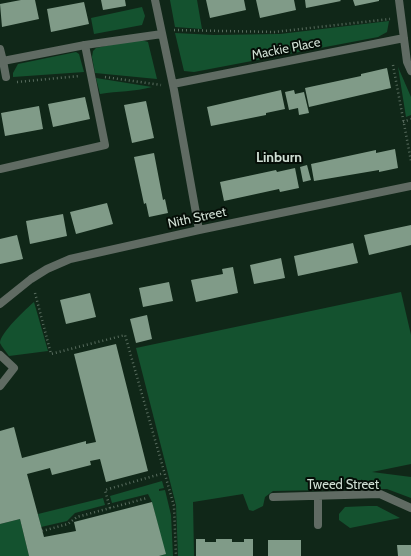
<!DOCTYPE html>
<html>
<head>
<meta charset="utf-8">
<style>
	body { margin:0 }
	canvas { display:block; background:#102718 }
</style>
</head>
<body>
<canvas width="411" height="556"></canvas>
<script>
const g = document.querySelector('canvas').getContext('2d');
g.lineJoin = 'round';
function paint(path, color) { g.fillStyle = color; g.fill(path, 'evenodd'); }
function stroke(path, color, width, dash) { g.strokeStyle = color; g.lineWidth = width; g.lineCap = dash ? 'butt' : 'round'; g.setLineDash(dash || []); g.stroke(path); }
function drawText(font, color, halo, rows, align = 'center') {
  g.font = font + ' Cabin,sans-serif'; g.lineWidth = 4; g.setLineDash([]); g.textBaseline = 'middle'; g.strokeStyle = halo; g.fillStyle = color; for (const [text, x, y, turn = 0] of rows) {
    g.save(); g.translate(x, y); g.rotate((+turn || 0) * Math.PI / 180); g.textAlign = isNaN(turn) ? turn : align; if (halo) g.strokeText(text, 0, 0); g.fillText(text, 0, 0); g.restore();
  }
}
const green = new Path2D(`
	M170 0H197L202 29 175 27Z
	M142 7 145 16 142 25 94 34 91 18Z
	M389 21 387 32 378 37 194 72 184 71 175 33 214 35 280 34Z
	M138 39 148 42 157 79 95 73 92 57 93 51 96 48Z
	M76 52 79 54 84 72 13 77V73L18 64Z
	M398 67 411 97V115L406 117Z
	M96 78 152 87C134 92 118 91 100 94Z
	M401 292 411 335V464L372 472 411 477V498L387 489H375L369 481 331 483 324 490 273 491 265 497 263 506 253 511 249 510 243 494 193 502 194 556H178L176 505 136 348Z
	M34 302 48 351 9 356C6 352 2 347 0 343 0 333 27 308 34 302Z
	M162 481 164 488 159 489V491L165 490 171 515 173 556H159L165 554 152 502 148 494 112 503 110 496Z
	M103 498 105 505 75 513 67 521 41 527 38 514Z
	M368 506H377L400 518 350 528 339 520V514L345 507Z
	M20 519 29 556H0V524Z`);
const building = new Path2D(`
	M21 0H35L39 19 2 27 0 4Z
	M101 0H125L126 6 103 10Z
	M206 0H244L246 10 210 18Z
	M256 0H294L296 10 260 18Z
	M305 0H340L341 1 306 8Z
	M353 0H379V1L355 6Z
	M84 2 89 24 51 32 47 9Z
	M387 68 391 88 309 107 305 88 361 76V74Z
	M281 90 285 109 266 113V115L211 126 207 107Z
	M294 90 295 94 304 92 309 113 299 115 298 108 289 110 285 92Z
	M85 97 90 119 53 127 48 104Z
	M146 101 154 138 132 143 124 105Z
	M39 106 43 129 5 136 1 113Z
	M395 149 398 168 379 172V170L314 181 311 164 376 150V153Z
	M154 153 163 200 165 199 168 213 149 217 146 203 144 204 134 157Z
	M307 165 311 180 303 182 300 167Z
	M295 168 299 188 280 192 279 189 224 201 220 182 276 170 277 172Z
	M107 203 113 224 76 234 70 212Z
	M63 214 67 236 30 244 26 221Z
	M411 225V245L369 255 364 235Z
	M17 235 23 259 0 264V239Z
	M353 243 358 263 298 276 294 256Z
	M281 258 285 278 254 284 250 265Z
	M233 267 238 293 196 302 191 280 223 274 222 269Z
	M169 282 173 301 143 307 139 288Z
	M90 293 96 317 66 324 60 300Z
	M147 315 152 339 136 343 130 319Z
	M116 344 148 471 106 482 100 459 90 461 91 465 52 475 50 468 27 474 44 537 76 531 74 522 152 502 166 554 159 556H29L20 519 0 524V431L14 427 22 458 86 441V444L96 442 74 354Z
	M196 539H205V542H216V539H232V542H244V539H253V556H196Z
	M268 540H301V556H268Z
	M397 545H411V556H398Z`);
const path = new Path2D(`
	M174 30 274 32 390 19
	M393 65 411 161
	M105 77 161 85
	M17 82 80 76
	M403 122 411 119
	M35 293 51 354 125 335 174 506 176 556
	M110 508 105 490 164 473
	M42 531 68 524 77 517 147 498`);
const service = new Path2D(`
	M0 169 105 145 85 45
	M0 355 14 368 0 386`);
const minor = new Path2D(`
	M155 0 174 90 199 230
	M399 0 407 62 411 71
	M0 49 3 61
	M6 77 3 61 85 45 162 34
	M173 84 404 38
	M0 304 31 279 47 269 70 259 199 230 411 186
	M318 496V525
	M273 497 380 494 411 508`);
const streetNames = [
	["Mackie Place",286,49,-11],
	["Nith Street",197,218,-12],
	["Tweed Street",343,485]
];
const neighbourhoodNames = [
	["Linburn",279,158]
];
paint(green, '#14522f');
paint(building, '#809b88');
stroke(path, '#586c5e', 2.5, [1, 3]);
stroke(service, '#606b63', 8);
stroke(minor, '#606b63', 8);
drawText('13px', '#cfded3', '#050e07', streetNames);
drawText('bold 14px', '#cfded3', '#050e07', neighbourhoodNames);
</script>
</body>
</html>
